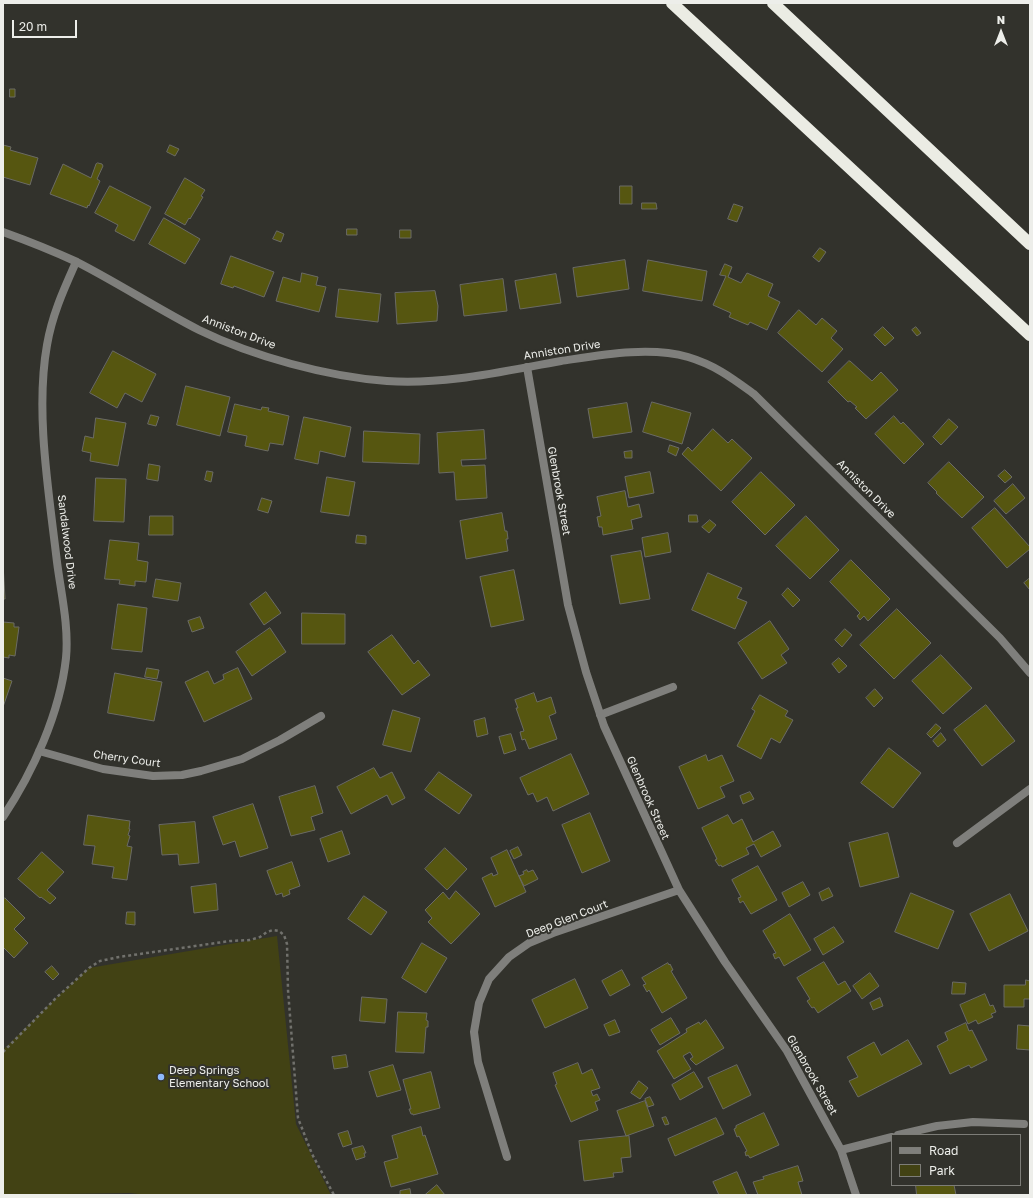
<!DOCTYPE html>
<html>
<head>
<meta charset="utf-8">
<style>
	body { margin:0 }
	#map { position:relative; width:1033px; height:1198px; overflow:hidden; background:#32322c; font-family:"Golos Text",sans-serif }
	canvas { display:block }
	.frame { position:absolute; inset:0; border:4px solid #edeeea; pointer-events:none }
	.legend { position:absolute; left:891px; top:1134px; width:130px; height:52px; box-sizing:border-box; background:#32322c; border:1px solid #7d7d78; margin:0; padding:5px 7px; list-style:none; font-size:12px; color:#edeeea }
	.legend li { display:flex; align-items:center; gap:8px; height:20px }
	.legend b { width:20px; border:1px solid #7d7d78 }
	.north { position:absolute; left:981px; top:12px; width:40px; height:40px; -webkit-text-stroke:3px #32322c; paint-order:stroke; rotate:0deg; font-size:11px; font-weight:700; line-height:16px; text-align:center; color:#edeeea }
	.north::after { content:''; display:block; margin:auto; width:14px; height:18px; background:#edeeea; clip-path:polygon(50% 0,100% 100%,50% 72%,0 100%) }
	.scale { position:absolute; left:12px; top:20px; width:65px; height:18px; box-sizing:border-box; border:2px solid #edeeea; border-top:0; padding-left:5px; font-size:12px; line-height:14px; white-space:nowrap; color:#edeeea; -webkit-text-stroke:3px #32322c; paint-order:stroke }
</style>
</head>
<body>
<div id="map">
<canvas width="1033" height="1198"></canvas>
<div class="frame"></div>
<ul class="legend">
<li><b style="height:5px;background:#7f7f7c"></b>Road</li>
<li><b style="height:11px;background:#424214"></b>Park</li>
</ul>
<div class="north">N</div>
<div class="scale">20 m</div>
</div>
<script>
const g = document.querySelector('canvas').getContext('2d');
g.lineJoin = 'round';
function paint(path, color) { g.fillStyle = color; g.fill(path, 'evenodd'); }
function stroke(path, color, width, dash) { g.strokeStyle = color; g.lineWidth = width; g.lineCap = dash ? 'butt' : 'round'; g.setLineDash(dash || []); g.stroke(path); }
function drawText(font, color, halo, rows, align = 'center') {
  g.font = font + ' "Golos Text",sans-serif'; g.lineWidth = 4; g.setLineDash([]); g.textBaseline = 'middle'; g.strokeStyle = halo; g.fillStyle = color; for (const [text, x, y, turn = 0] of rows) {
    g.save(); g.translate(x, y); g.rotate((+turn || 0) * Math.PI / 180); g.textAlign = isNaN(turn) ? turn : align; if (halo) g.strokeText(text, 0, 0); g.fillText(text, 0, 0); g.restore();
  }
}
const green = new Path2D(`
	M277 936 296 1124 331 1195H147L130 1193 3 1195V1050L56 998 89 968Z`);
const building = new Path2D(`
	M10 89H15V97H10Z
	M3 145 11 147 10 150 38 158 30 185 3 177Z
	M170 145 179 149 175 156 167 152Z
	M98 163 102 164 103 166 97 179 100 181 89 206 88 205 87 208 50 194 63 164 91 178 96 164Z
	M185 178 205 190 201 196 203 197 190 219 189 218 185 225 165 214Z
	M110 186 151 207 134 241 115 231 118 225 95 213Z
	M620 186H632V204H620Z
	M642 203H656L657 209H642Z
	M734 204 743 207 737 222 728 219Z
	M164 218 200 239 185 264 149 244Z
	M347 229H357V235H347Z
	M400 230H411V238H400Z
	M277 231 284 234 281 242 273 239Z
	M820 248 826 252 819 262 813 257Z
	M231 256 274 272 264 297 234 286 233 288 221 284Z
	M625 260 629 289 577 297 573 268Z
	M648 260 707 271 702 301 643 291Z
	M725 264 732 267 728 277 741 283 747 273 773 284 768 296 780 302 767 330 750 322 748 325 729 317 731 313 713 305 726 276 720 275Z
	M302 273 318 277 316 285 326 287 319 312 276 301 283 277 300 282Z
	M556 274 561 303 520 309 515 281Z
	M503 279 507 311 464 316 460 285Z
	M339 289 381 294 378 322 336 317Z
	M435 291 438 306 437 321 397 324 395 293Z
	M799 310 816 325 822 318 837 331 831 338 843 349 822 372 778 333Z
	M883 327 894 338 885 346 874 335Z
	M916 327 921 333 917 336 912 330Z
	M113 351 156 374 142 402 125 393 117 408 90 393Z
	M849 361H850L872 381 881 372 898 390 866 419 855 408 857 407 850 401 848 402 828 382Z
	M186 386 230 397 220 436 177 425Z
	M652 402 691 413 682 444 643 432Z
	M627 403 632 432 593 438 588 409Z
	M235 404 261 410 262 407 269 408 268 411 289 416 283 445 270 443 268 451 245 446 247 436 228 432Z
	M151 415 159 417 156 426 148 424Z
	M894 416 901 424 903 422 924 444 904 464 875 434Z
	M304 417 351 427 345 457 320 451 318 464 295 459Z
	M96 418 126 423 118 466 90 461 91 453 82 451 85 436 93 438Z
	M949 419 958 427 941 445 933 437Z
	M713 429 728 443 732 439 752 458 721 491 682 454 688 447 692 451Z
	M484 430 486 459 461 460 462 466 485 465 487 498 456 500 454 472 439 473 437 433Z
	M364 431 420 434 419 464 363 462Z
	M670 445 679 448 676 456 668 452Z
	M632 451V458H625L624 452Z
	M949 462 984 497 962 518 936 493 937 492 928 483Z
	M149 464 160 466 158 481 147 479Z
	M1005 470 1012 477 1005 483 998 476Z
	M207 471 213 472 211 482 205 480Z
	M650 472 654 493 629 498 625 477Z
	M761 472 795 505 765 535 732 502Z
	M327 477 355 482 349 516 321 512Z
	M96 478 126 479 124 522 94 521Z
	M1013 484 1025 498 1006 514 994 501Z
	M625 491 628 507 639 504 642 517 631 520 633 529 603 535 602 527H599L597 517 601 516 597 497Z
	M262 498 272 501 268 513 258 510Z
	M995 508 1030 547V549L1007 568 972 528Z
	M502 513 505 531H507L508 539H506L508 551 466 559 460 521Z
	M689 515H697L698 522H689Z
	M150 516H173V535H149Z
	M806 516 839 550 810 579 776 546Z
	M710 520 716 525 709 533 702 527Z
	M668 533 671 552 645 557 642 538Z
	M357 535 366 536V544L356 543Z
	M110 540 139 543 137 560 148 562 146 582 135 581V586L119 584 120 580 105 579Z
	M641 551 650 599 620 604 611 556Z
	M851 560 890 599 868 621 864 616 860 620 857 616 860 613 830 582Z
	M3 563 5 599H3Z
	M514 570 524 620 491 627 480 577Z
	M708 573 742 588 737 598 747 602 735 629 692 610Z
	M1030 578V590L1024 583Z
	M156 579 181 583 178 601 153 597Z
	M788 588 800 600 793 607 782 595Z
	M266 592 281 613 264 625 250 604Z
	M118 604 147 608 142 652 112 649Z
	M897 609 931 643 894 679 860 645Z
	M302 613 345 614V644H302Z
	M200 617 204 628 192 632 188 621Z
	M770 621 789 649 781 655 787 663 762 679 738 643Z
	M3 622 14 623V627H19L15 656 9 655V658L3 657Z
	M270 628 286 652 252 676 236 652Z
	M845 629 852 635 842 647 835 640Z
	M392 635 414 664 418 660 430 675 402 695 368 652Z
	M941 655 972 688 943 714 912 681Z
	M839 658 847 666 839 673 832 664Z
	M147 668 159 670 157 679 145 677Z
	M238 668 252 699 204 722 185 682 208 671 214 684 224 679 223 675Z
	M115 673 162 682 154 721 108 713Z
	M3 678 12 681 3 707Z
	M875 689 883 698 874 707 866 698Z
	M534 693 537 702 551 697 556 713 549 716 557 739 529 749 525 739 522 740 520 732 524 731 516 708H518L515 700Z
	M760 695 788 711 785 716 793 720 780 743 771 738 761 759 737 746 755 711 752 709Z
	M986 705 1015 741 982 766 954 730Z
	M393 710 420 718 411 752 383 745Z
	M485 718 488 734 477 737 474 721Z
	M936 724 941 728 931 738 927 734Z
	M941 733 946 740 938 747 933 741Z
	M511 734 516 750 504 754 499 737Z
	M889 748 921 773 893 808 861 783Z
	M571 754 589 794 553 811 547 797 537 802 533 793 528 795 520 778Z
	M706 755 708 761 722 755 734 781 720 787 725 797 698 809 679 767Z
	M374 768 380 778 392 772 405 798 392 805 387 795 351 814 337 787Z
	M439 772 472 795 459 814 425 790Z
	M315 786 323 813 311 817 315 830 291 836 279 797Z
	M750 792 754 799 743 804 740 796Z
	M253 804 268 848 240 857 235 841 223 845 213 817Z
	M590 813 610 861 582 873 562 825Z
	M88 815 130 821 129 829H130L128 835 130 836 127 846 132 847 127 880 112 878 114 867 92 864 95 846 84 845Z
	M728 815 733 824 742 819 753 842 773 831 781 846 761 857 754 844 746 848 749 854 722 867 721 865 719 866 715 860 717 859 702 828Z
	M195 822 199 863 179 865 178 854 162 855 159 825Z
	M342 831 350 854 328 862 320 839Z
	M888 833 899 877 860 887 849 843Z
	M518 847 522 855 514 859 510 851Z
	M445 848 467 869 447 890 425 869Z
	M507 850 526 892 495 907 482 878 492 873 493 876 498 874 491 858Z
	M42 852 64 872 47 890 56 898 50 904 41 897 40 898 18 879Z
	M292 862 300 886 289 890 290 894 283 897 282 893 276 895 267 871Z
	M758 866 777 900 751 914 743 901 740 903 738 898 741 897 732 880Z
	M527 870 528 872 533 870 538 879 524 886 519 876 524 874 523 872Z
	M803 882 810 895 789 907 782 893Z
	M216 884 218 910 194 913 191 887Z
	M829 888 833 896 822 901 819 893Z
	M456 891 480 914 451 944 428 922 432 918 425 910 443 892 449 899Z
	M911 893 954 911 938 949 895 932Z
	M1010 894 1028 931 989 951 970 914Z
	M364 896 387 912 371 935 348 919Z
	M5 898 25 918 14 929 28 943 14 958 3 947V900Z
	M127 912H135V925L126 924Z
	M790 914 811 950 784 966 779 957 775 959 773 954 776 953 763 931Z
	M834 927 844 942 823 955 814 939Z
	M422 943 447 958 426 993 402 978Z
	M824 962 838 985 845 981 851 991 818 1013 814 1007 812 1008 807 1001 810 999 797 978Z
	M668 963 669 965 670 964 673 970 671 971 687 998 662 1013 649 990 647 992 643 985 646 984 642 978Z
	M52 966 59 974 53 980 45 972Z
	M622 970 630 985 610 996 602 981Z
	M870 973 879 986 862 999 853 986Z
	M575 979 588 1008 545 1028 532 1000Z
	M1026 980 1030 981V999H1024V1007H1004V985H1025Z
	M953 982 966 983 965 994H952Z
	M985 994 990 1006 993 1005 996 1012 991 1014 993 1017 978 1024 976 1020 968 1024 960 1005Z
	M362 997 387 999 385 1023 360 1021Z
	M880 998 883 1006 873 1010 870 1003Z
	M398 1012 427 1013 426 1020 428 1021V1027H426L424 1053 396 1052Z
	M671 1018 680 1033 660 1045 651 1030Z
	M615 1020 620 1032 609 1036 604 1025Z
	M706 1020 724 1048 696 1065 690 1059 693 1057 690 1052 683 1056 691 1069 674 1079 657 1051 687 1032 686 1029 699 1022 700 1024Z
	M966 1023 969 1031 972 1030 987 1060 971 1068 969 1065 950 1074 937 1046 948 1040 945 1033Z
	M1018 1025 1030 1026V1050L1017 1049Z
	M908 1040 922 1064 858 1097 849 1081 858 1077 847 1057 874 1042 881 1055Z
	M346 1055 348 1067 334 1069 332 1057Z
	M578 1063 582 1074 592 1069 600 1088 591 1091 593 1096 597 1094 600 1100 595 1102 598 1110 571 1122 555 1085 557 1084 553 1073Z
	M393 1065 401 1090 377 1097 369 1072Z
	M737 1065 751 1095 723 1109 708 1078Z
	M431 1072 440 1108 413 1115V1114H411L409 1109H411L403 1080Z
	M694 1072 703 1087 680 1100 672 1085Z
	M639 1081 648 1088 640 1099 631 1093Z
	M650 1097 654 1105 648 1107 645 1099Z
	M645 1101 654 1126 626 1136 617 1111Z
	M764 1113 779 1145 750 1158 748 1155 746 1156 745 1152 747 1151 739 1136 737 1137 734 1129 736 1128V1126Z
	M666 1117 669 1124 665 1125 662 1118Z
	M716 1118 724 1134 675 1156 668 1139Z
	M421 1127 423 1136 425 1135 438 1174 391 1187 384 1162 398 1158 392 1136Z
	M348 1131 352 1144 343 1147 338 1134Z
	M629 1136 631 1157 621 1158 623 1172 613 1173 614 1177 584 1181 579 1141Z
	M363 1146 366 1153H364L365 1157 356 1160 352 1149Z
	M798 1166 803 1181 798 1182 802 1195H758L753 1182 764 1179 763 1177Z
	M737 1172 747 1195H719L713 1182Z
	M437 1185 445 1195H425Z
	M916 1185H954L956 1195H917Z
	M410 1189 411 1195H400V1191Z`);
const path = new Path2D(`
	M3 1052 56 998 89 968 100 961 119 957 230 941 250 940 260 937 267 932 273 930 279 931 284 935 287 944 288 990 298 1118 312 1154 334 1195`);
const minor = new Path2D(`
	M527 367 568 605 586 672 604 726 679 890 725 962 787 1051 841 1150 856 1195
	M600 715 673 687
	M39 751 103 769 153 776 182 775 201 771 242 759 280 740 321 716
	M3 817C33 772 60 713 66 658 69 626 61 593 57 562 49 493 35 412 47 345 52 315 64 289 76 262
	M957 843 1030 789
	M898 1135 937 1126 973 1122 1024 1124
	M841 1150 892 1137
	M507 1157 478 1062 474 1032 479 1003 489 979 509 957 529 943 553 933 679 890`);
const tertiary = new Path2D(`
	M3 232C28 241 53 251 77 262 118 283 158 309 199 330 252 356 328 377 387 381 445 385 504 371 561 361 601 355 649 346 688 357 715 365 732 378 754 394L1000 638 1030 673`);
const motorway = new Path2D(`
	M672 3 1030 335
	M773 3 1030 244`);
const markers = [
	[161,1077,4,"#8eb9fd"]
];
const streetNames = [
	["Anniston Drive",239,332,21],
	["Anniston Drive",562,350,-9],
	["Anniston Drive",866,489,45],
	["Glenbrook Street",559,491,80],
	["Sandalwood Drive",67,542,83],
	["Cherry Court",127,759,8],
	["Glenbrook Street",648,798,66],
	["Deep Glen Court",567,919,-21],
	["Glenbrook Street",812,1075,60]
];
const poiNames = [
	["Deep Springs",169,1071],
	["Elementary School",169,1084]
];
paint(green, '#424214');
paint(building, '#565610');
stroke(building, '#6b6b65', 1);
stroke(path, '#71716c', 2.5, [3, 3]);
stroke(minor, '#7f7f7c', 8);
stroke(tertiary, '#7f7f7c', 8);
stroke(motorway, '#ebece4', 12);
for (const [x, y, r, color] of markers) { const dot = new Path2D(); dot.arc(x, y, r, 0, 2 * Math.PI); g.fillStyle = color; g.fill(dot); stroke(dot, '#32322c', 1.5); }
drawText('11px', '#edeeea', '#32322c', streetNames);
drawText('11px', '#edeeea', '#32322c', poiNames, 'left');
</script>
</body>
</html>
